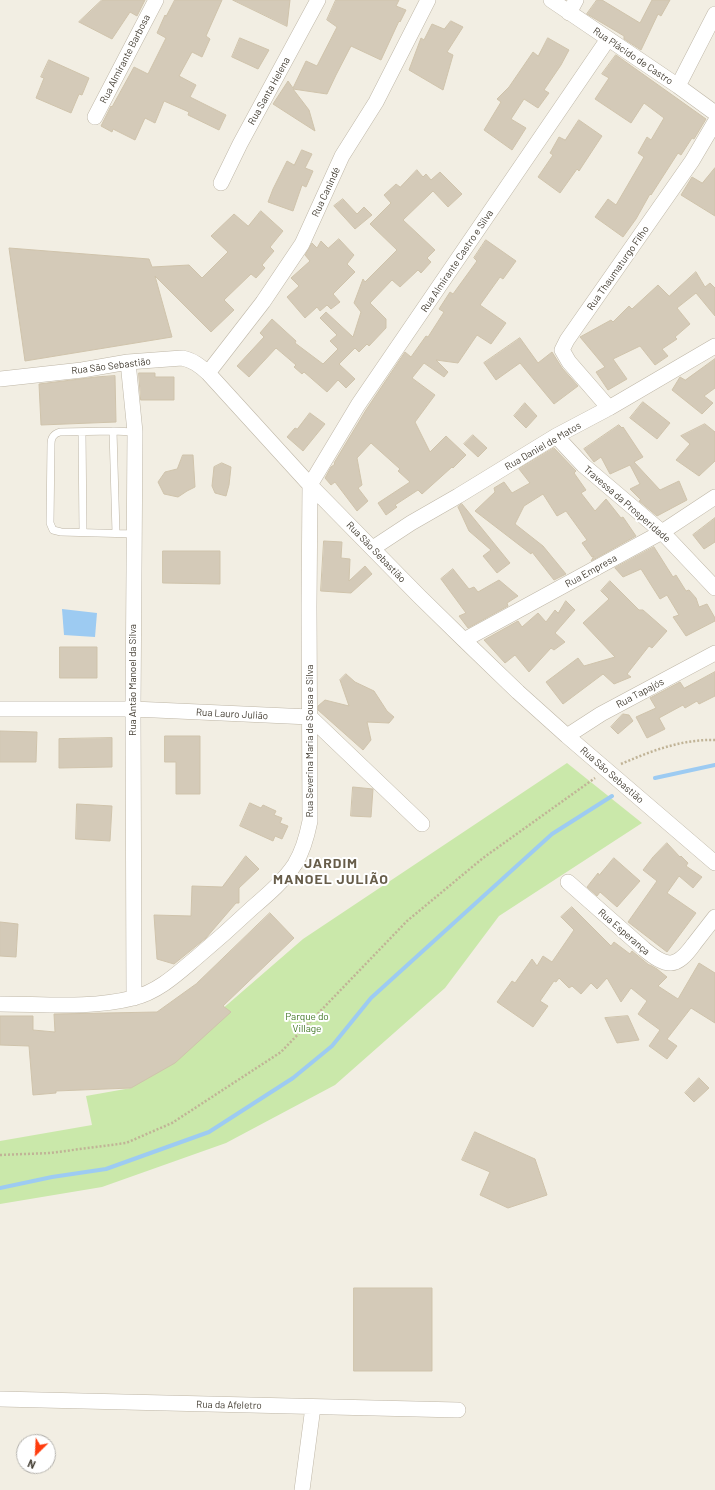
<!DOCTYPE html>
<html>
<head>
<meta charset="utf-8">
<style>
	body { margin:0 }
	#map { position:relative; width:715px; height:1490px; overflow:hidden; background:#f2eee3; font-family:Barlow,sans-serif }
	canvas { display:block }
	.north { position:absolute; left:16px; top:1434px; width:40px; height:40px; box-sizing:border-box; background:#fff; border:1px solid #b4b2ad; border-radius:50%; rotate:204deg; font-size:11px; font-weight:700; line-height:16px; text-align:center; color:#443e33 }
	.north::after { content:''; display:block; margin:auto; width:14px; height:18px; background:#ff3c0d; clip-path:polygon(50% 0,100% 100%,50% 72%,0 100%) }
</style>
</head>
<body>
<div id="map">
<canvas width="715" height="1490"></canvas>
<div class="north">N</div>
</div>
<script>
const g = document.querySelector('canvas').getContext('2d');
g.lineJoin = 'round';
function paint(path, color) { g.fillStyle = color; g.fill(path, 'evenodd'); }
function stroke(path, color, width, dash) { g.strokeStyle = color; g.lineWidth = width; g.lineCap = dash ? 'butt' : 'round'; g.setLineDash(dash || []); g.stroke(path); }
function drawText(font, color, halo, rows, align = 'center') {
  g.font = font + ' Barlow,sans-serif'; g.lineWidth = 4; g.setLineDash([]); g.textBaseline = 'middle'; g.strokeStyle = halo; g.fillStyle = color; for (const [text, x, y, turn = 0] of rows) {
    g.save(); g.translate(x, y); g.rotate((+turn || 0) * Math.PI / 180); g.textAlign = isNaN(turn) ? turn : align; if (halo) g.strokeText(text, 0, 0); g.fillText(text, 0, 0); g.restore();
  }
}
const green = new Path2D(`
	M567 763 642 823 499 916 445 988 335 1085 226 1143 102 1187 0 1204V1141L92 1125 86 1096 131 1088 303 939Z`);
const water = new Path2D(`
	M62 609 97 613 95 637 64 635Z`);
const stream = new Path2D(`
	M655 778 715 765
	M0 1188 52 1177 106 1169 209 1132 293 1078 332 1046 371 998 552 834 612 796`);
const building = new Path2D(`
	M102 0H145L137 16 130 12 112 39 79 22Z
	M175 0H222L206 36 210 39 202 57 192 52 179 76 196 85 190 97 226 115 219 130 188 115 189 112 164 101 155 123 145 118 135 140 113 129 112 132 101 126 111 106 112 107 134 67 148 74 166 38 157 33 165 15 166 16Z
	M233 0H290L287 26Z
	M336 0H399L396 6 406 10 400 22 399 21 381 60 351 46 336 75 327 94 293 89 309 110 315 131 273 104 288 81 293 88 306 61 317 66 337 27 327 20Z
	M597 0H602L640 23 652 0H670L661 16 658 14 641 50 624 39V36L587 14Z
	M451 21 463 27 447 52 453 55 443 90 409 70 421 38 424 40 432 24 444 29Z
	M240 38 269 50 258 69 232 57Z
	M548 38 569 50 561 65 544 90 549 93 538 108 524 99 511 119 526 128 512 150 484 130 501 102 497 99 509 87 533 52 538 56Z
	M616 55 706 119 694 139 692 138 681 155 678 153 651 195 650 194 636 219 623 237 595 217 608 199 616 205 644 157 638 153 647 137 651 140 664 118 644 103 631 123 595 99 609 78 602 74Z
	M49 60 89 78 82 95 79 94 71 113 36 98 44 78 41 77Z
	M579 120 602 136 579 171 577 169 560 193 538 177 553 155 550 153 559 137 565 140Z
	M302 150 312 154 305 168 313 171 306 187 302 185 293 211 268 202 273 189 287 161 294 165Z
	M715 168V216L681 195 692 177 702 183Z
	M417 170 423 177 426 174 431 180 440 172 462 194 448 207 433 191 403 220 435 250 427 258 431 262 421 273 418 270 400 287 392 280 370 303 386 319V328L369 346 367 344 359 352 355 348 339 364 355 379 346 388 338 380 327 392 304 372 302 374 294 367 296 365 276 348 249 377 237 366 264 337 260 333 272 319 296 341 295 343 323 364 338 349 330 341 337 335 320 318 326 312 353 337 361 312 354 303 363 279 365 282 397 250 370 224 391 203 384 195 396 184 400 187Z
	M343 199 357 214 364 207 372 215 355 229 334 206Z
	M261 211 283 231 270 247 274 251 262 265 265 268 256 278 251 274 224 300 234 310 211 332 155 276 172 337 25 361 9 248 149 259 152 267 189 265 202 278 228 252 211 236 234 214 248 226Z
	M339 239 354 255 347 264 355 272 333 294 340 302 331 309 327 305 320 311 317 307 305 318 287 297 299 286 291 278 310 261 305 255 312 243 317 248 321 241 328 248Z
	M486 240 516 261 503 279 500 277 480 305 506 323 491 344 477 335 458 363 436 360 448 372 444 377 424 363 412 378 435 395 415 422 430 452 446 436 466 455 453 468 452 467 422 494 418 490 395 505 397 507 386 515 378 503 410 482 398 471 400 469 371 443 357 458 362 485 358 488 368 501 357 511 335 482 331 485 325 478 331 467 335 464 334 463 366 410 405 352 411 357 426 336 428 337 444 312 439 309 450 292 453 294 477 261 474 258Z
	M696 272 705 287 710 283 715 288V316L696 293 677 308 690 324 675 337 677 339 662 349 668 356 655 365 640 346 613 359 627 379 608 390 596 372 605 367 580 337 611 320 613 322 629 306 632 309 658 285 669 296Z
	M520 338 538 363 552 352 562 368 578 386 554 404 520 363 496 380 484 363Z
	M715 359V388L704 396 713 403 702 414 672 390 680 377 685 380Z
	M139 373H155V377H174V400H141Z
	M115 376 116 422 41 425 39 384 96 377Z
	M643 402 670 423 657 439 630 418Z
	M525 403 537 416 526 428 514 416Z
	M310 413 325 424 303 451 287 437 295 428 297 429Z
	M705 424 715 432V461L699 476 676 460 690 444 681 436Z
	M619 425 622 428 623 427 643 457 634 462 660 490 679 481 687 500 657 516 639 501 641 500 630 489 640 484 630 465 610 474 601 457 594 462 584 449Z
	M473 435 487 448 478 457 464 444Z
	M554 448 576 471 574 473 586 490 581 493 595 511 606 499 621 518 623 517 636 536 591 561 594 556 592 557 582 543 587 540 566 511 557 516 543 494 524 506 515 524 543 546 566 574 554 580 532 552 531 554 475 511 495 492 494 488 504 482 512 493 530 483 519 469Z
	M183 455H193L195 487 187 491 178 497 164 494 158 482 165 472 177 469Z
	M222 463 231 467 229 485 226 496 215 493 212 486 214 467Z
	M462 504 510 563 497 573 483 556 491 550 469 531 458 507Z
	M715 518V542L704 549 693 535Z
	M324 541 342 542 341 558 350 559 349 581 365 566 372 574 351 593 321 591Z
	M654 547 673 577 676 575 686 591 689 590 696 598 699 607 707 604 715 618V621L686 636 673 617 679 615 667 595 660 599 641 569 623 577 615 568Z
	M163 551H220V584L163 583Z
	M453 569 469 589 474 587 478 592 499 580 518 596 507 603 508 606 468 628 459 616 466 613 441 579Z
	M610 581 639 610H643L667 631 652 648 649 646 627 674 631 677 614 684 603 674 563 704 546 682 578 658 584 666 615 657 583 623 609 599 601 591Z
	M566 601 575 610 555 633 565 642 554 650 551 648 529 672 515 655 505 663 484 640 518 621 522 627 538 613 546 622 555 610 558 613Z
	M60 647H97V678H60Z
	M715 672V696L699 704 697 701 685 708 683 705 659 718 665 729 647 738 636 717 656 708 650 698 680 682 684 688Z
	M346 674 355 682 374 691 387 711 394 717 389 723 367 722 371 740 363 750 318 710V706L325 700 349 706 340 680Z
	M623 714 629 715 633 721 618 734 611 727Z
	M0 731 37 732 36 762H0Z
	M165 736H200V794H176V762H165Z
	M112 738V767L59 768V739Z
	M353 787 373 789 371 817 351 816Z
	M250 803 261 808 263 805 276 811 274 815 282 818 280 823 288 826 282 839 275 836 273 841 240 826Z
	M77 804 112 806 110 841 76 839Z
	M667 843 680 857 681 856 688 863 686 866 702 877 693 888 679 876 667 893 696 913 667 952 628 922 657 881 643 870 653 857Z
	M246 856 259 869 239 888V903H236L206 938 174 964 157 959 154 915 191 916 192 886 222 887Z
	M614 858 640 881 617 907 600 892 597 896 587 887 598 873 599 875Z
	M572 907 611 946 614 942 630 954 632 951 649 965H650L657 969 667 977 658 986 678 999 699 963 715 973V1023L691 1008 667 1039 677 1046 667 1059 649 1046 660 1030 638 1014 647 1001 631 988 621 1002 607 978 597 989 591 983 581 994 572 986 569 988 559 978 556 982 554 981 540 1001 548 1006 533 1027 497 1002 512 981 515 983 532 959 537 966 543 956 552 962 574 930 561 917Z
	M270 913 294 938 223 1006 231 1012 175 1063 131 1088 56 1091V1093L33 1095 29 1046 0 1045V1016H33V1030L55 1032 54 1014 157 1012 196 984Z
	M0 922 18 924 16 957 0 956Z
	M628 1016 639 1040 617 1043 605 1018Z
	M699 1078 709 1088 694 1102 685 1093Z
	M475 1132 535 1159 547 1195 508 1208 480 1195 490 1172 462 1160Z
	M354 1288H432V1371H354Z`);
const path = new Path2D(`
	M621 764C651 751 682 739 715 740
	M0 1155 50 1153 126 1143 172 1123 281 1052 407 921 483 858 595 778`);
const service = new Path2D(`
	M113 431 116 533
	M82 432 83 532
	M134 534 61 532 53 530 50 523 51 444C51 438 53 434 60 432L113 431 135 432`);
const minor = new Path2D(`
	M551 0 678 86 715 113
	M569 13 576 0
	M678 86 715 14
	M95 117 156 0
	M221 183 240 144 318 0
	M128 362 135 432 133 709 134 998
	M208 373 263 302 302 244 342 156 376 102 428 0
	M0 379 82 370 128 362 182 358C193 360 200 366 208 373L310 485 419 596 464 640 518 692 567 736 715 863
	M609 408 569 362 562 350 567 340 692 161 715 122
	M556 436 583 465 662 532 715 588
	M373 548 411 523 458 496 556 436 609 408 715 346
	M464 640 662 532 715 497
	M0 709H133L310 717 422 824
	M567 736 601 714 715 653
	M568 882 644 949C667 968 676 969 694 944 701 935 708 926 715 917
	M0 1004C44 1004 90 1009 133 998 158 992 177 974 196 958 215 942 233 926 251 909 266 896 284 881 295 864 303 851 307 836 310 821L309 607 310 485 358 405 608 39
	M0 1399 458 1410
	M302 1490 313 1407`);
const streetNames = [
	["Rua Plácido de Castro",633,56,34],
	["Rua Almirante Barbosa",125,59,-63],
	["Rua Santa Helena",269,91,-61],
	["Rua Canindé",326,192,-65],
	["Rua Almirante Castro e Silva",457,261,-56],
	["Rua Thaumaturgo Filho",618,268,-55],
	["Rua São Sebastião",111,366,-7],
	["Rua Daniel de Matos",543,446,-30],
	["Travessa da Prosperidade",627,504,41],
	["Rua São Sebastião",376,552,46],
	["Rua Empresa",591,571,-29],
	["Rua Antão Manoel da Silva",133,680,-90],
	["Rua Tapajós",640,693,-28],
	["Rua Lauro Julião",232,714,3],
	["Rua Severina Maria de Sousa e Silva",310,741,-90],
	["Rua São Sebastião",612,775,41],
	["Rua Esperança",624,932,41],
	["Rua da Afeletro",229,1405,1]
];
const parkNames = [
	["Parque do",307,1017],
	["Village",307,1029]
];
const districtNames = [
	["JARDIM",331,863],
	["MANOEL JULIÃO",331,879]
];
paint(green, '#cae8aa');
paint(water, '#9dcbf2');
stroke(stream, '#9dcbf2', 4);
paint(building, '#d4cab8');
stroke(building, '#cfc3ab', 1);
stroke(service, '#beb6a6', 8);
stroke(minor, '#beb6a6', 16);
stroke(path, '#c0b396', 2.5, [2, 2]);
stroke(service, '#fff', 7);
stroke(minor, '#fff', 15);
drawText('10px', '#443e33', '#fff', streetNames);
drawText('10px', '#417726', '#fff', parkNames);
g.letterSpacing = '1px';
drawText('bold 14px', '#675d4a', '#fff', districtNames);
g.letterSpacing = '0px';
</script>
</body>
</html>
